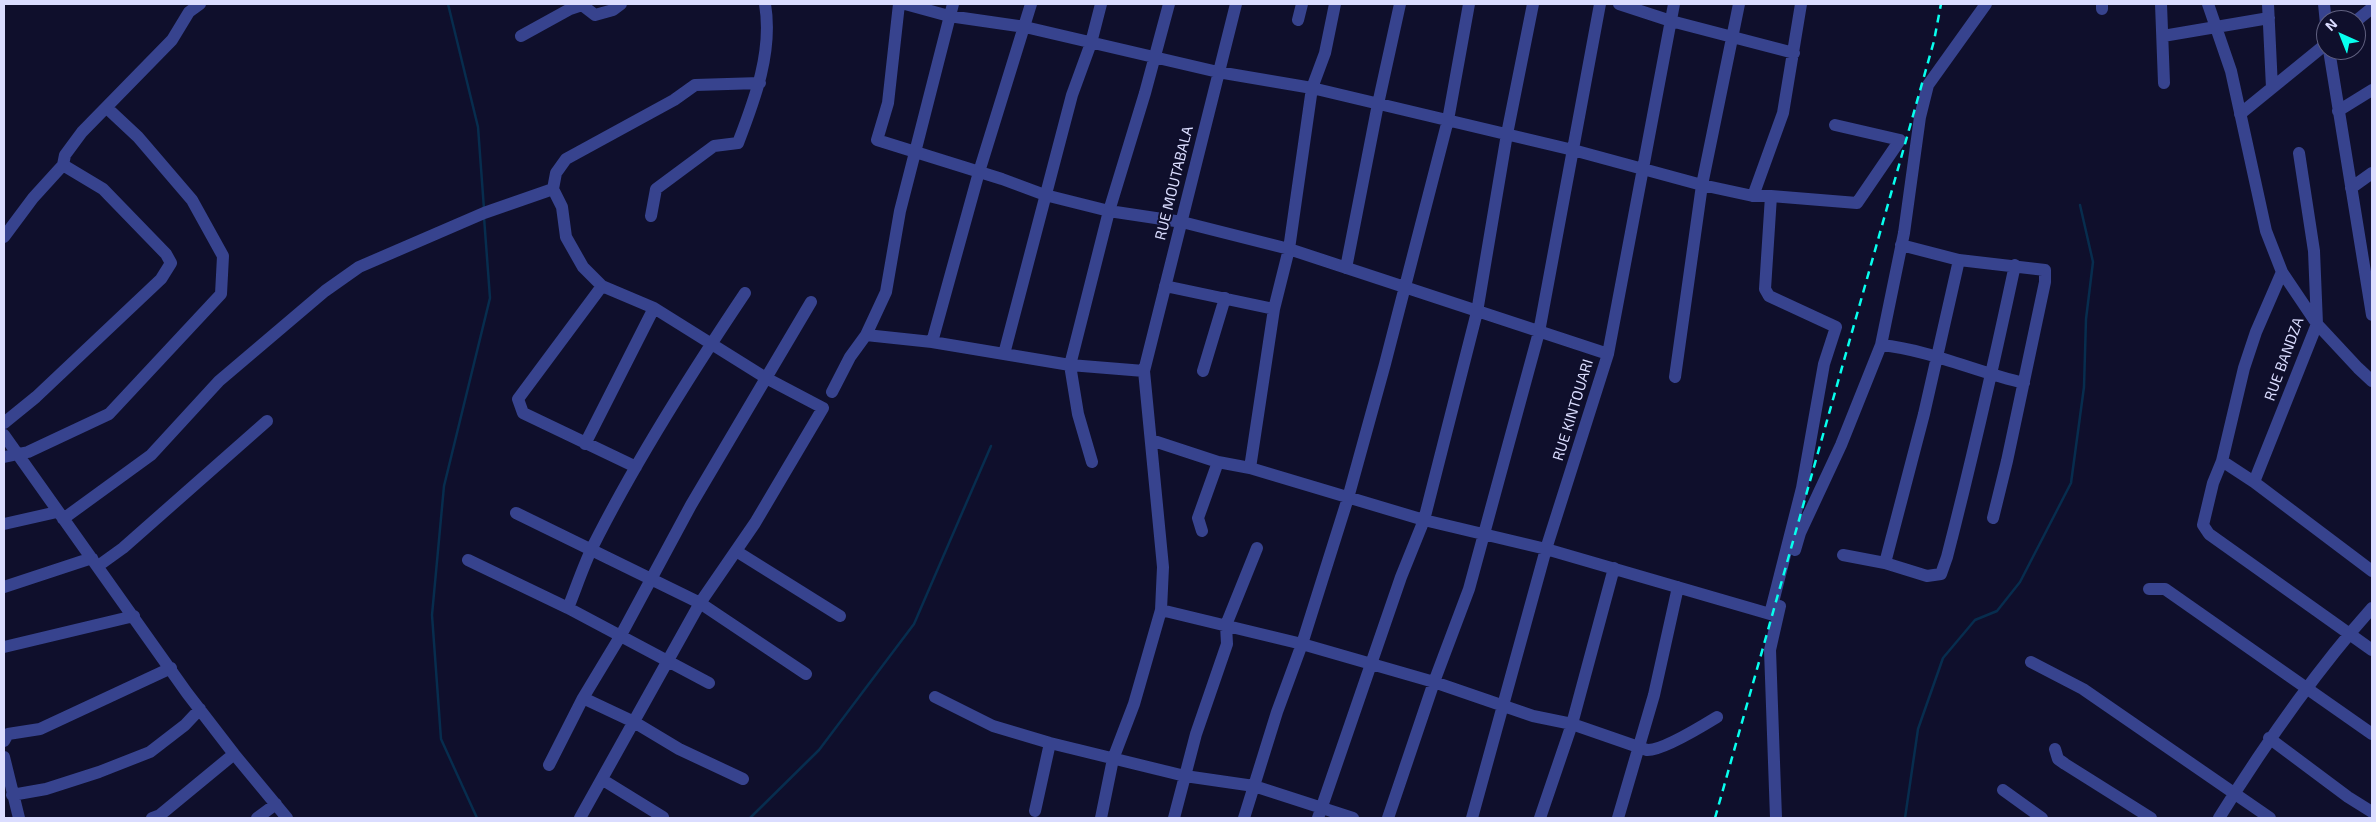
<!DOCTYPE html>
<html>
<head>
<meta charset="utf-8">
<style>
	body { margin:0 }
	#map { position:relative; width:2376px; height:822px; overflow:hidden; background:#0f0f2c; font-family:"Exo 2",sans-serif }
	canvas { display:block }
	.frame { position:absolute; inset:0; border:5px solid #dbddff; pointer-events:none }
	.north { position:absolute; left:2316px; top:10px; width:50px; height:50px; box-sizing:border-box; background:#0f0f2c; border:1px solid #616180; border-radius:50%; rotate:316deg; font-size:14px; font-weight:700; line-height:20px; text-align:center; color:#dbddff }
	.north::after { content:''; display:block; margin:auto; width:18px; height:22px; background:#07ffee; clip-path:polygon(50% 0,100% 100%,50% 72%,0 100%) }
</style>
</head>
<body>
<div id="map">
<canvas width="2376" height="822"></canvas>
<div class="frame"></div>
<div class="north">N</div>
</div>
<script>
const g = document.querySelector('canvas').getContext('2d');
g.lineJoin = 'round';
function stroke(path, color, width, dash) { g.strokeStyle = color; g.lineWidth = width; g.lineCap = dash ? 'butt' : 'round'; g.setLineDash(dash || []); g.stroke(path); }
function drawText(font, color, halo, rows, align = 'center') {
  g.font = font + ' "Exo 2",sans-serif'; g.lineWidth = 4; g.setLineDash([]); g.textBaseline = 'middle'; g.strokeStyle = halo; g.fillStyle = color; for (const [text, x, y, turn = 0] of rows) {
    g.save(); g.translate(x, y); g.rotate((+turn || 0) * Math.PI / 180); g.textAlign = isNaN(turn) ? turn : align; if (halo) g.strokeText(text, 0, 0); g.fillText(text, 0, 0); g.restore();
  }
}
const stream = new Path2D(`
	M448 4 478 127 484 209
	M477 818 441 739 432 615 444 486 490 298 484 217
	M750 818 819 750 914 624 991 446
	M1905 818 1918 729 1943 658 1975 620 1997 611 2020 582 2071 483 2084 387 2086 319 2093 262 2080 205`);
const minor = new Path2D(`
	M899 4 888 103 877 140 1002 179 1045 195 1109 211 1182 222 1289 249 1608 354
	M905 4 949 16 1025 27 1218 72 1312 88 1573 150 1702 185 1753 196H1771L1857 203 1900 140 1835 125
	M1619 4 1671 21 1794 53
	M2102 4V9
	M2161 4 2164 83
	M2208 4 2231 71 2266 231 2282 272 2317 324 2358 368 2372 381
	M2268 4 2272 88
	M2324 4 2326 24
	M1298 20 1302 4
	M2356 21 2372 8
	M521 36 570 9 582 5 595 15 613 10 621 4
	M2163 36 2269 18
	M2329 50 2372 315
	M2338 111 2372 90
	M2240 114 2326 44
	M2351 188 2372 173
	M1753 196 1783 113 1801 4
	M651 216 656 189 714 146 738 143C755 99 773 51 765 4
	M4 237 33 198 63 165 65 155 82 132 172 40 189 12 200 4
	M1901 245 1959 260 2045 270V282L2007 461 1993 518
	M1346 268 1378 104 1400 4
	M2282 272 2256 332 2244 368 2222 461 2213 483 2203 525 2209 534 2372 650
	M602 286 518 399 523 413 636 467
	M1165 286 1274 309
	M866 335 932 342 1070 365 1144 371
	M932 342 979 172 1031 4
	M1881 345C1930 350 1976 372 2024 383
	M1004 354 1072 95 1091 43 1101 4
	M1203 371 1225 298
	M1675 377 1702 185 1739 4
	M832 392 850 357 866 335 886 292 900 211 953 4
	M4 423 36 397 161 279 171 263 166 254 103 189 63 165
	M4 435 187 693 234 754 287 818
	M1151 440 1218 462 1250 468 1424 520 1546 549 1770 614 1802 488 1824 364 1836 327 1769 296 1765 289 1771 196
	M585 444 654 308
	M4 457 28 452 109 414 221 294 223 256 192 200 138 137 107 108
	M2222 461 2254 482 2372 571
	M1092 462 1078 414 1070 365 1109 211 1145 93 1169 4
	M1250 468 1274 309 1289 249 1312 88 1325 53 1335 4
	M2254 482 2317 324 2314 251 2299 153
	M516 513 700 603 806 674
	M63 519 151 455 219 381 325 291 359 267 484 213 553 189
	M4 524 57 512
	M1202 531 1198 518 1218 462
	M1795 550 1800 533 1841 445 1881 345 1904 233 1920 117 1928 85 1986 4
	M736 551 840 616
	M1843 555 1885 563 1927 576 1941 574 1947 557C1972 460 1994 363 2015 265
	M468 560 568 608 709 683
	M1885 563 1924 414 1959 260
	M98 566 123 548 267 421
	M4 587 92 558
	M2149 589H2165L2372 734
	M568 608C576 588 583 567 592 548 636 460 690 375 745 293
	M1161 610 1302 644 1434 682 1533 716 1572 724 1647 750C1662 751 1704 725 1717 717
	M4 647 134 616
	M2031 662 2083 689 2270 818
	M935 697 993 726 1050 743 1185 776 1254 786 1353 818
	M583 698 634 722 679 749 743 779
	M2269 738 2348 797 2372 812
	M4 741 8 734 40 729 171 668
	M2055 749 2058 759 2065 764 2151 818
	M4 757 19 818
	M549 765 583 698 621 635 691 505 811 302
	M603 780 663 817
	M2003 790 2042 818
	M12 795 46 789 99 772 150 752 185 725 200 709
	M1035 811 1050 743
	M152 818 160 815 234 754
	M257 818 276 804
	M580 818 700 603 755 523 823 408 766 378 654 308 602 286 583 267 566 237 562 207 553 189 556 173 566 159 674 100 695 85 760 83
	M1101 818 1113 759 1134 704 1161 610 1163 567 1144 371 1236 4
	M1174 818 1196 734 1227 644 1226 625 1257 548
	M1244 818 1277 712 1302 644 1348 498 1385 364 1448 120 1469 4
	M1318 818 1401 577 1424 520 1477 312 1507 134 1533 4
	M1388 818 1434 682 1469 589 1539 332 1600 4
	M1472 818 1546 549 1608 354 1674 4
	M1540 818 1572 724 1614 568
	M1618 818 1654 695 1678 587
	M1776 818 1770 650 1780 606
	M2219 818C2265 744 2314 673 2372 608`);
const rail = new Path2D(`
	M1715 818 1934 41 1941 4`);
const streetNames = [
	["RUE MOUTABALA",1174,183,-76],
	["RUE BANDZA",2284,359,-70],
	["RUE KINTOUARI",1573,410,-73]
];
stroke(stream, '#072d4e', 2.5);
stroke(minor, '#37438e', 12);
stroke(rail, '#07ffee', 2.5, [8, 6]);
drawText('15px', '#dbddff', '#0f0f2c', streetNames);
</script>
</body>
</html>
